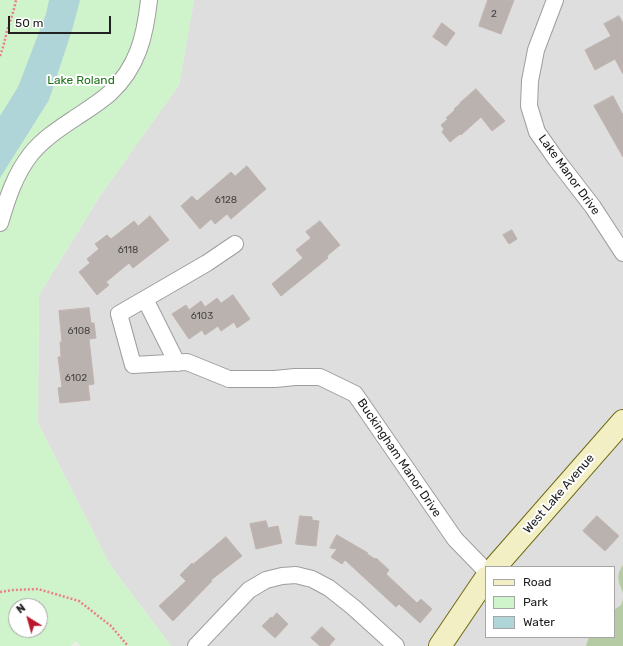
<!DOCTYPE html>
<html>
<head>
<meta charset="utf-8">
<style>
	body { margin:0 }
	#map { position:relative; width:623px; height:646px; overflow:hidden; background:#f0ede9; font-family:Rubik,sans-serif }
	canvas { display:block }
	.legend { position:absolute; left:485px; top:566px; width:130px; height:72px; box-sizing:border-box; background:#fff; border:1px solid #a6a6a6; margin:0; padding:5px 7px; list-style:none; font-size:12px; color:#212121 }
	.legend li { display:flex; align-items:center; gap:8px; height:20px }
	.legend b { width:20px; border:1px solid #a6a6a6 }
	.north { position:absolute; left:8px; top:598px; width:40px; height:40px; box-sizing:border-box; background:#fff; border:1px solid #a6a6a6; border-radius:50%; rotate:323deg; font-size:11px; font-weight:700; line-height:16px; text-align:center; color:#212121 }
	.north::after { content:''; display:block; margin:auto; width:14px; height:18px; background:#bb182f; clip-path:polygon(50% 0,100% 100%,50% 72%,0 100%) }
	.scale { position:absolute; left:8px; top:16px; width:103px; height:18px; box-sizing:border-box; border:2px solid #212121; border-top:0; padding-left:5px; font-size:12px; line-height:14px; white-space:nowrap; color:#212121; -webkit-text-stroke:3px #fff; paint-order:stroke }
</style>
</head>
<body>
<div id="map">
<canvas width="623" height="646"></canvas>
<ul class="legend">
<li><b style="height:5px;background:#f3efc4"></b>Road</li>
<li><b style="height:11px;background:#cff4cc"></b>Park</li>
<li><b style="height:11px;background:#afd5d9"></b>Water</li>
</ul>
<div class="north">N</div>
<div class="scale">50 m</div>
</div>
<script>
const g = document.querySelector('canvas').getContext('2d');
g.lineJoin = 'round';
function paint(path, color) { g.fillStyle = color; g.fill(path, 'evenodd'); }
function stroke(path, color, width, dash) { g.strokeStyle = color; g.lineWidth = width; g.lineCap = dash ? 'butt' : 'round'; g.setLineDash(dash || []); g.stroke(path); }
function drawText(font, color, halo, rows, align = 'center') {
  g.font = font + ' Rubik,sans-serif'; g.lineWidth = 4; g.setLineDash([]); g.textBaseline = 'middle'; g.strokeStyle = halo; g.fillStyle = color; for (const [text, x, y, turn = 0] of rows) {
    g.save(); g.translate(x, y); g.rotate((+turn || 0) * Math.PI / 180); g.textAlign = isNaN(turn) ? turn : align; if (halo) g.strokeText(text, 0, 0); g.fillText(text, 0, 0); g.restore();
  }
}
const residential = new Path2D(`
	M194 0H623V646H171L110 565 38 423 39 295 100 196 179 85ZM486 567H614V637H486Z`);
const forest = new Path2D(`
	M623 565V593C619 582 615 576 623 565Z
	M623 599V646H586L589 637H614V610L621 605Z`);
const park = new Path2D(`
	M0 0H194L179 85 100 196 39 295 38 423 110 565 171 646H80L76 641 71 646H0ZM16 606H40V630H16Z`);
const water = new Path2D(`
	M49 0H80L73 27 49 100 0 178V116L18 87 46 14Z`);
const building = new Path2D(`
	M488 0H514L501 34 479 26Z
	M619 16 623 23V74L615 59 595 70 585 50 611 36 604 24Z
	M442 23 455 33 446 46 433 37Z
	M476 89 505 121 492 131 481 117 461 135 460 134 450 142 442 132 444 129 441 125 448 119 446 118 455 110 454 109 461 103H460Z
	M613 96 623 115V157L594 106Z
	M247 166 266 189 231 219 227 214 215 224 211 219 200 229 181 206 192 196 197 201 231 172 235 176Z
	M150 216 169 240 133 268 129 263 106 282 109 285 97 295 79 272 90 263 87 259 99 249 95 244 107 235 111 239 134 221 138 226Z
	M320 221 340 245 327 256 328 258 281 296 272 284 303 258 296 250 311 238 306 232Z
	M512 230 517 239 509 244 503 235Z
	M233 295 250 319 237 328 234 322 221 331 218 326 205 335 202 330 189 339 172 314 186 305 189 310 201 301 205 307 217 298 221 303Z
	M89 308 91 323H94L96 338 89 339 94 384 88 385 90 400 60 403 58 388 62 387 58 357H61L60 342H62L59 311Z
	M300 516 312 517V520L319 521 316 546 296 544Z
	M597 516 619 536 605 551 583 531Z
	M266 521 268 528 278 526 282 543 256 549 250 524Z
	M337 535 368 553 364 552 375 559 376 558 389 570 386 574 417 603 421 599 432 609 420 623 399 604 396 607 345 560 342 564 331 557 337 549 330 548Z
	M226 537 242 556 211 580 212 581 173 621 159 606 186 581 180 575 192 563 193 564Z
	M277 613 288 624 275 638 262 626 271 617 272 618Z
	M322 627 335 639 329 646H320L311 638Z`);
const path = new Path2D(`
	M0 56C3 48 5 40 7 31 10 21 14 11 16 0
	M0 592 13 590 38 589 79 601 111 626 128 646`);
const street = new Path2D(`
	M555 0 536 50 530 81 529 106 537 132 556 159 593 207 623 253
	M0 223C7 199 15 174 31 154 43 139 60 128 75 118 87 110 100 102 110 93 138 67 145 36 149 0
	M235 244 207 263 119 314 133 365 187 362 229 379H275L295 377H320L355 394 455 539 486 571
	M145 299 177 363
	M196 646 249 590 266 580 282 576 296 575 312 579 329 588 353 607 396 646`);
const secondary = new Path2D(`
	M495 567 623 421
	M440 646 486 578`);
const numberNames = [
	["2",494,14],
	["6128",226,200],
	["6118",128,250],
	["6103",202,316],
	["6108",79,331],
	["6102",76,378]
];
const parkNames = [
	["Lake Roland",81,81]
];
const streetNames = [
	["Lake Manor Drive",569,175,54],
	["Buckingham Manor Drive",399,458,56],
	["West Lake Avenue",559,494,-49]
];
paint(residential, '#dfdede');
paint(forest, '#b4cba3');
paint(park, '#cff4cc');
paint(water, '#afd5d9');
paint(building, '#bab2af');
stroke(building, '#c1b3ad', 1);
stroke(street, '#9e9e9e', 18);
stroke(secondary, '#6e6b12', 24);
stroke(path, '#eb8084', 2.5, [2, 2]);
stroke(street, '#fff', 16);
stroke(secondary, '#f3efc4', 22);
drawText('10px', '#474544', null, numberNames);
drawText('12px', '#1e7519', '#fff', parkNames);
drawText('12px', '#212121', '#fff', streetNames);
</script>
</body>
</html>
